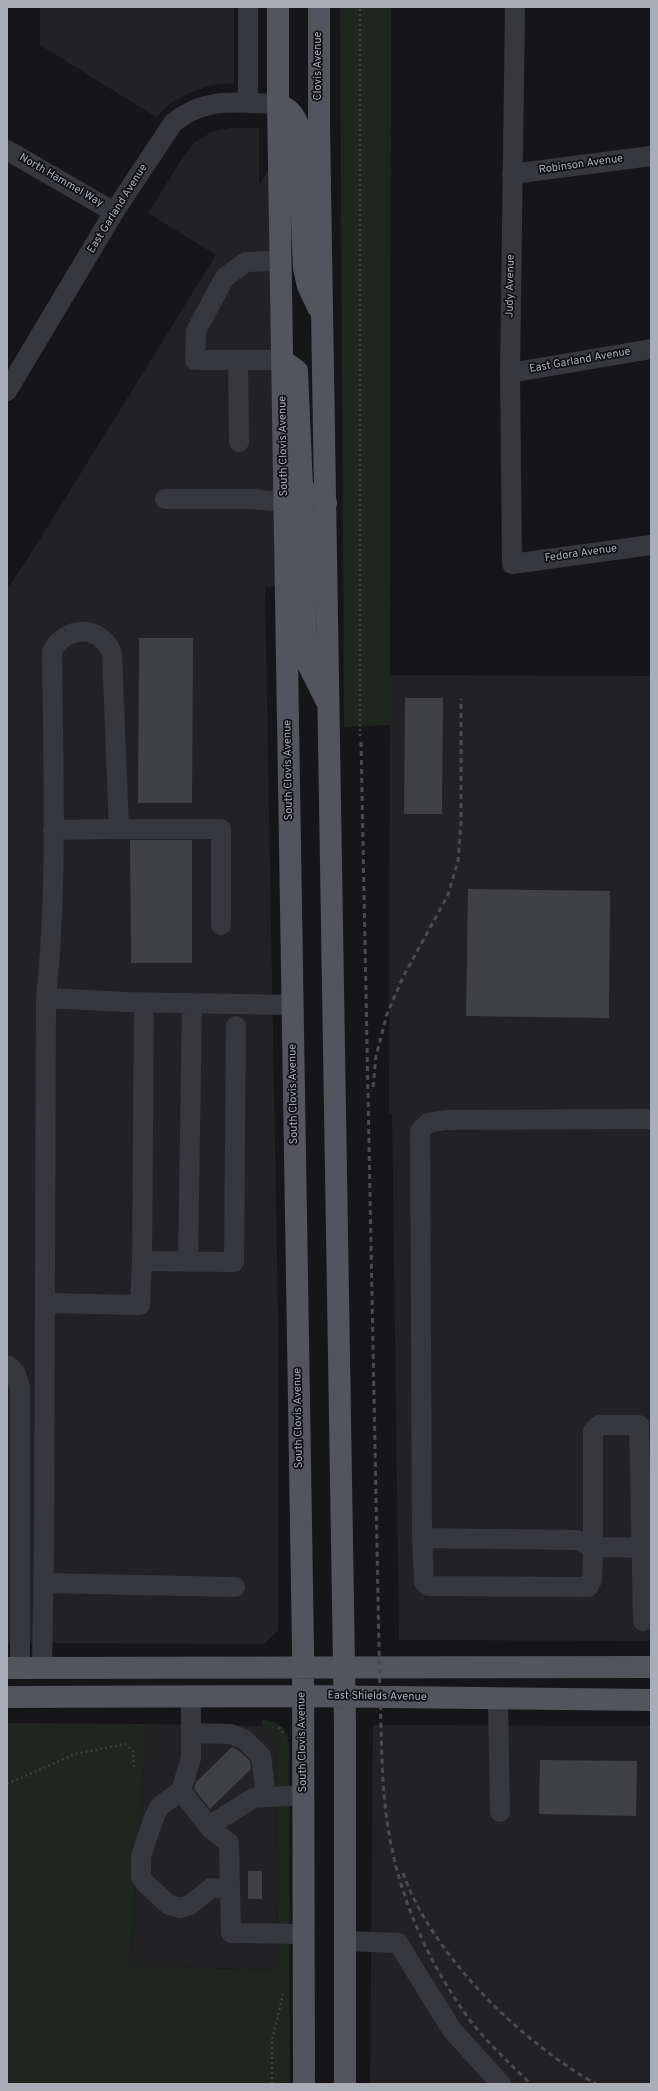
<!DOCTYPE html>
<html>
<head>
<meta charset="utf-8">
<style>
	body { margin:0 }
	#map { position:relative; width:658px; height:2091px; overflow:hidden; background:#161618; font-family:Overpass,sans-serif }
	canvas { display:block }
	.frame { position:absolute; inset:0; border:8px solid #a8adb8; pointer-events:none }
</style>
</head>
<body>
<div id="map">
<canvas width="658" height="2091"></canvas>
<div class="frame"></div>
</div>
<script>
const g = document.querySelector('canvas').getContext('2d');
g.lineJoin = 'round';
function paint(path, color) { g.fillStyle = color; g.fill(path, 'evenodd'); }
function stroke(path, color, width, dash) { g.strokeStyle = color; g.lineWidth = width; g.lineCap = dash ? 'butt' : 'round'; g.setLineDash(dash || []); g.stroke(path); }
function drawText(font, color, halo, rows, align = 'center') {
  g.font = font + ' Overpass,sans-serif'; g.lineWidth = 3.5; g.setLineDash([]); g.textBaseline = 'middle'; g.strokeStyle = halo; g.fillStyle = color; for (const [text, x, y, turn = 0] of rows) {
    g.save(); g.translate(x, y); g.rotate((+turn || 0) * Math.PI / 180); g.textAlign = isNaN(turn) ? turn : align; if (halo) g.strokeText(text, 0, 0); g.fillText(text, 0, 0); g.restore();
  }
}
const built = new Path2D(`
	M40 7H234V83L212 85 192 92 172 102 156 117 40 45Z
	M229 128H259V185L279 153 278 586 265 587 278 1312V1630L264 1644 7 1643V586L10 585 35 547 216 255 148 213 183 157 195 142 212 132Z
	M390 675 651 676V1641L399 1640 392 1114 389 1113Z
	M147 1724 262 1726 276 1736 278 1970 130 1966Z
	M373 1725 651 1726V2084H370Z`);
const green = new Path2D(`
	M340 7H391L390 725 344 727Z
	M262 1719 274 1722 285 1729 289 1743 290 2084H7V1723L147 1724 130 1966 278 1970 276 1737 262 1726Z`);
const building = new Path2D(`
	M139 638H193L192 803H138Z
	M405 698H443L442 814H404Z
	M130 840H192V963H131Z
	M468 889 610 891 609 1018 466 1016Z
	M232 1747 238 1750 250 1761 251 1769 210 1809 194 1789 196 1782Z
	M540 1760 637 1761 636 1816 539 1814Z
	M248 1871H262V1899H248Z`);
const path = new Path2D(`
	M360 736V7
	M279 1727 284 1735
	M7 1784 75 1754 125 1744 133 1751 134 1767
	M272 2084V2040L283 1994`);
const minor = new Path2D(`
	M248 7V103
	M515 7 510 373 512 564 651 545
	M7 150 114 212
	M512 174 651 156
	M280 261 246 262 225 277 196 331 195 360H282
	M238 360 239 442
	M510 373 651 349
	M7 391 114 212 173 123C206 96 238 103 278 104
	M165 499H250L284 502
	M53 830 119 829
	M46 998 125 1002 293 1005
	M651 1119 446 1120 428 1123 420 1131 422 1538 577 1540 593 1547 651 1548
	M142 1261 144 1002
	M188 1262 192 1003
	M45 1303 140 1305 142 1261 234 1262 236 1026
	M7 1366H9L16 1374 20 1387V1668
	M422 1538 424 1582 428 1586 588 1587 592 1580 593 1547V1431L599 1425H639L643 1621
	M43 1583 235 1587
	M42 1668 44 1545 46 998C58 883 53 766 52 651 67 625 100 625 112 653L119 829H221V925
	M191 1696V1758L181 1791 211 1829 229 1843 231 1933 304 1934
	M498 1699 500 1812
	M191 1733 231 1734 245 1740 261 1756 266 1797
	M181 1791 160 1806 153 1820 141 1856V1877L147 1885 169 1905 181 1908 190 1905 211 1888 230 1889
	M209 1826 253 1798 304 1795
	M345 1941 398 1943 452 2030 501 2084`);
const major = new Path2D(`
	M278 7V104L303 1647 304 2084
	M319 7V125L345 1725V2084
	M278 104C289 109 294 114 298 125L304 268 308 286 318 307
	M286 363 297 371 302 487 310 496 326 503
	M284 502 293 503 304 515 305 632 308 664 326 700
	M7 1668 651 1667
	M7 1697 303 1696 651 1700`);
const rail = new Path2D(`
	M361 742 380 1698C382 1743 381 1789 389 1833 400 1901 431 1968 472 2023 490 2045 510 2064 531 2084
	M373 1087 376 1056 387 1014 403 977 448 895 458 861 461 822V699
	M403 1873C432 1955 521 2042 596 2084`);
const streetNames = [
	["Clovis Avenue",319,66,-90],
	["Robinson Avenue",581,165,-8],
	["North Hammel Way",61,181,30],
	["East Garland Avenue",118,209,-58],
	["Judy Avenue",511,286,-89],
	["East Garland Avenue",580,361,-10],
	["South Clovis Avenue",284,446,-91],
	["Fedora Avenue",581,554,-8],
	["South Clovis Avenue",289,770,-91],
	["South Clovis Avenue",294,1094,-91],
	["South Clovis Avenue",299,1418,-91],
	["East Shields Avenue",377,1697,1],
	["South Clovis Avenue",303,1742,-91]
];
paint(built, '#222225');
paint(green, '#1e261f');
paint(building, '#404145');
stroke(path, '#3d3f44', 2.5, [2, 3]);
stroke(minor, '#37383d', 20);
stroke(major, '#53555c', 22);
stroke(rail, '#4a4c52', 3, [5, 4]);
drawText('11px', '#a8adb8', '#111113', streetNames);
</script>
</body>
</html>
